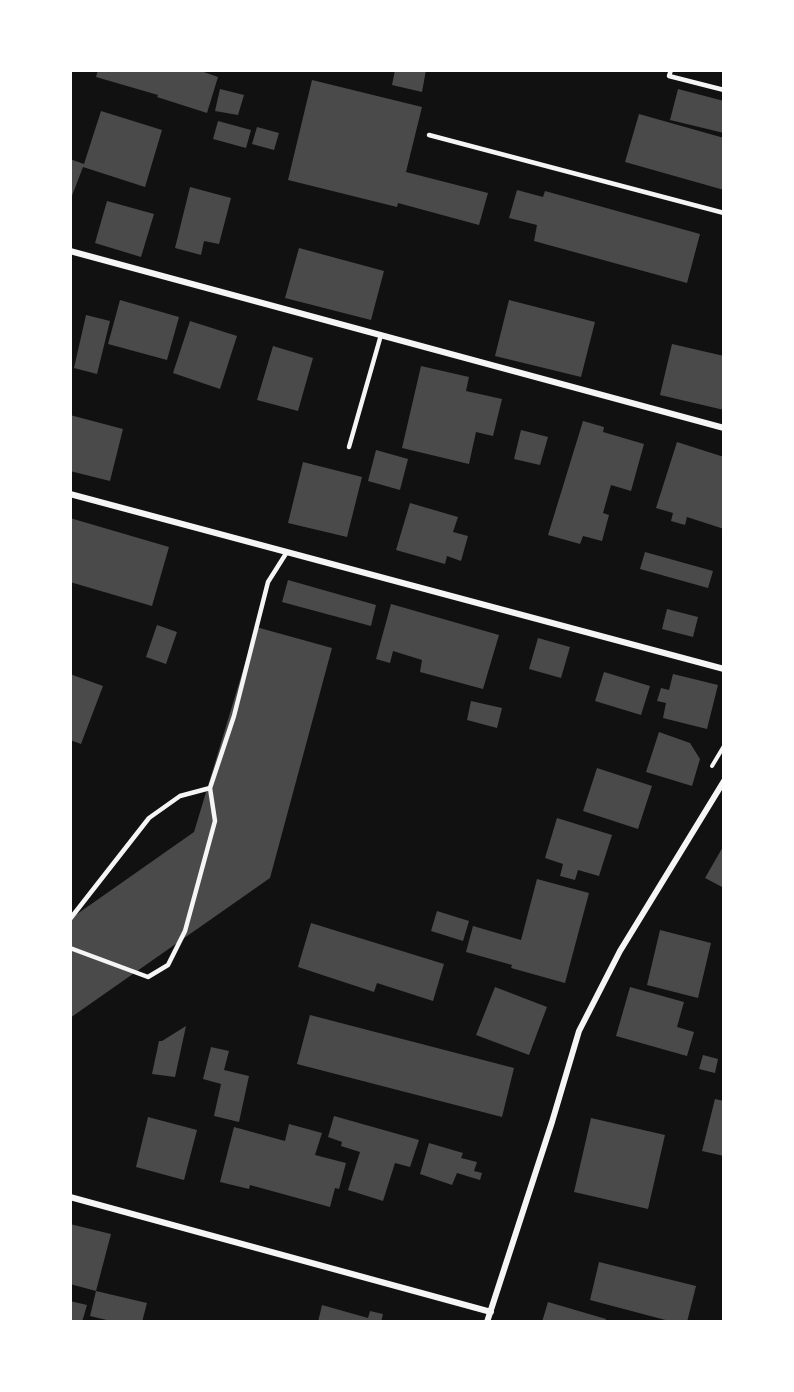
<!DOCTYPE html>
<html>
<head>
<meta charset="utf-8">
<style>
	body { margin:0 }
	#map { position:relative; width:794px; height:1392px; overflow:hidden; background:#111; font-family:"Exo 2",sans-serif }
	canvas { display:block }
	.frame { position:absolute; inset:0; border:72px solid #fff; pointer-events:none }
</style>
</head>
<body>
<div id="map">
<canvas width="794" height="1392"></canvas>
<div class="frame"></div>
</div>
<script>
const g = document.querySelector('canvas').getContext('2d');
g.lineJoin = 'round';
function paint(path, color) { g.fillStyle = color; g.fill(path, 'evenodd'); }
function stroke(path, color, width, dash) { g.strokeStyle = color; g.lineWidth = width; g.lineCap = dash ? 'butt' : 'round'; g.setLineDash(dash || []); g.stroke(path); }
const building = new Path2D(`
	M98 70H198L218 77 207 113 157 97 158 95 96 77Z
	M395 70H426L422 92 392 85Z
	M312 80 422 107 406 172 488 193 479 225 398 203 397 207 288 180Z
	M220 89 244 95 238 115 215 111Z
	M678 89 724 101V133L670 120Z
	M101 111 162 130 145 187 83 167 70 201V159L84 164Z
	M639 114 724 138V190L625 162Z
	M218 121 251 130 246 148 213 139Z
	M257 127 279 133 274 150 252 144Z
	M190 187 231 198 219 244 204 241 201 255 175 248Z
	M517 190 543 197 545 191 700 234 687 283 534 241 537 225 509 218Z
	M107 201 154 214 141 257 95 243Z
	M299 248 384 271 371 320 285 298Z
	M120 300 179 317 167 360 108 344Z
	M509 300 595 322 581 377 495 356Z
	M86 315 110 321 97 374 74 368Z
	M190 321 237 336 220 389 173 373Z
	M672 344 724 356V410L660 395Z
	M273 346 313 358 298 411 257 400Z
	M421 366 469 377 466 391 502 399 493 436 476 432 469 464 402 448Z
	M70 415 123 429 110 481 70 471 72 453H70Z
	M583 421 604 427 603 432 644 444 631 491 611 485 603 513 609 515 602 541 583 536 580 544 548 535Z
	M521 430 548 437 540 465 514 459Z
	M677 442 724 457V529L687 517 685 525 671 521 673 513 656 508Z
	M376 450 408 459 400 490 368 481Z
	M303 462 362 477 347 537 288 523Z
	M410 503 458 517 453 532 468 536 461 561 447 556 445 564 396 550Z
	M70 518 169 547 152 606 70 582Z
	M645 552 713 571 708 588 640 569Z
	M288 580 376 605 371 626 282 602Z
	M391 604 499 635 483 689 420 672 422 660 393 651 390 663 376 659Z
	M667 609 698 617 693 637 662 629Z
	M157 625 177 632 166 664 146 657Z
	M256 627 332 648 270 878 70 1018V919L194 832Z
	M538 638 570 647 561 678 529 669Z
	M604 672 650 686 641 715 595 701Z
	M70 674 103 686 81 744 70 740Z
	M673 674 718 685 707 729 663 718 666 703 657 701 661 688 669 690Z
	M471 701 502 708 497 728 467 720Z
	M659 732 690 743 700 759 692 786 646 772Z
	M597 768 652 786 638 829 583 811Z
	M557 818 612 835 599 876 578 870 575 880 560 876 563 864 545 858Z
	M724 845V888L705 878Z
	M537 879 589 893 565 983 511 968 512 965 466 952 473 926 521 940Z
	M437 911 469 921 463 941 431 931Z
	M311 923 444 964 433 1001 377 983 374 992 298 967Z
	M660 930 711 943 698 998 647 985Z
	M495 987 547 1007 529 1055 476 1035Z
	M630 987 684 1002 677 1027 694 1032 687 1056 616 1036Z
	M310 1015 514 1068 502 1117 297 1064Z
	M186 1026 175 1077 152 1074 159 1041H162Z
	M211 1047 229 1051 224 1070 249 1076 239 1122 214 1116 221 1084 203 1079Z
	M703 1055 718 1059 715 1073 699 1069Z
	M715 1099 724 1101V1156L702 1151Z
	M334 1116 419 1140 410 1167 395 1163 383 1201 348 1190 360 1152 341 1146 342 1142 328 1137Z
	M148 1117 197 1130 184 1180 136 1167Z
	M591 1118 665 1135 648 1209 574 1192Z
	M289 1124 322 1133 315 1155 346 1163 339 1189 335 1188 330 1207 250 1185 249 1189 220 1182 234 1127 285 1141Z
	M429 1143 463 1153 461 1158 477 1162 474 1171 482 1173 480 1180 457 1173 452 1185 420 1174Z
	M70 1224 111 1234 96 1291 70 1284Z
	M599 1262 696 1286 687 1322H673L590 1300Z
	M96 1291 147 1303 142 1322H115L90 1316Z
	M70 1301 87 1305 82 1322H70Z
	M548 1302 606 1319 605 1322H542Z
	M322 1305 368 1318 370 1311 383 1314 381 1322H318Z`);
const path = new Path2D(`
	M712 766 724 746`);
const service = new Path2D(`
	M671 70 669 76 724 90
	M429 135 724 213
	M349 447 381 335
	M70 919 149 818 180 796 210 788
	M70 948 148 977 168 965 185 931 215 821 210 788 234 716 268 582 287 552`);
const minor = new Path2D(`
	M70 251 724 428
	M70 494 724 669
	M70 1197 491 1312
	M487 1322 552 1122 579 1031 620 951 724 781`);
paint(building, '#4a4a4a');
stroke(path, '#f5f5f5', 4);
stroke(service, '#f5f5f5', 4.5);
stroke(minor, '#f5f5f5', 6);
</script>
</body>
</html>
